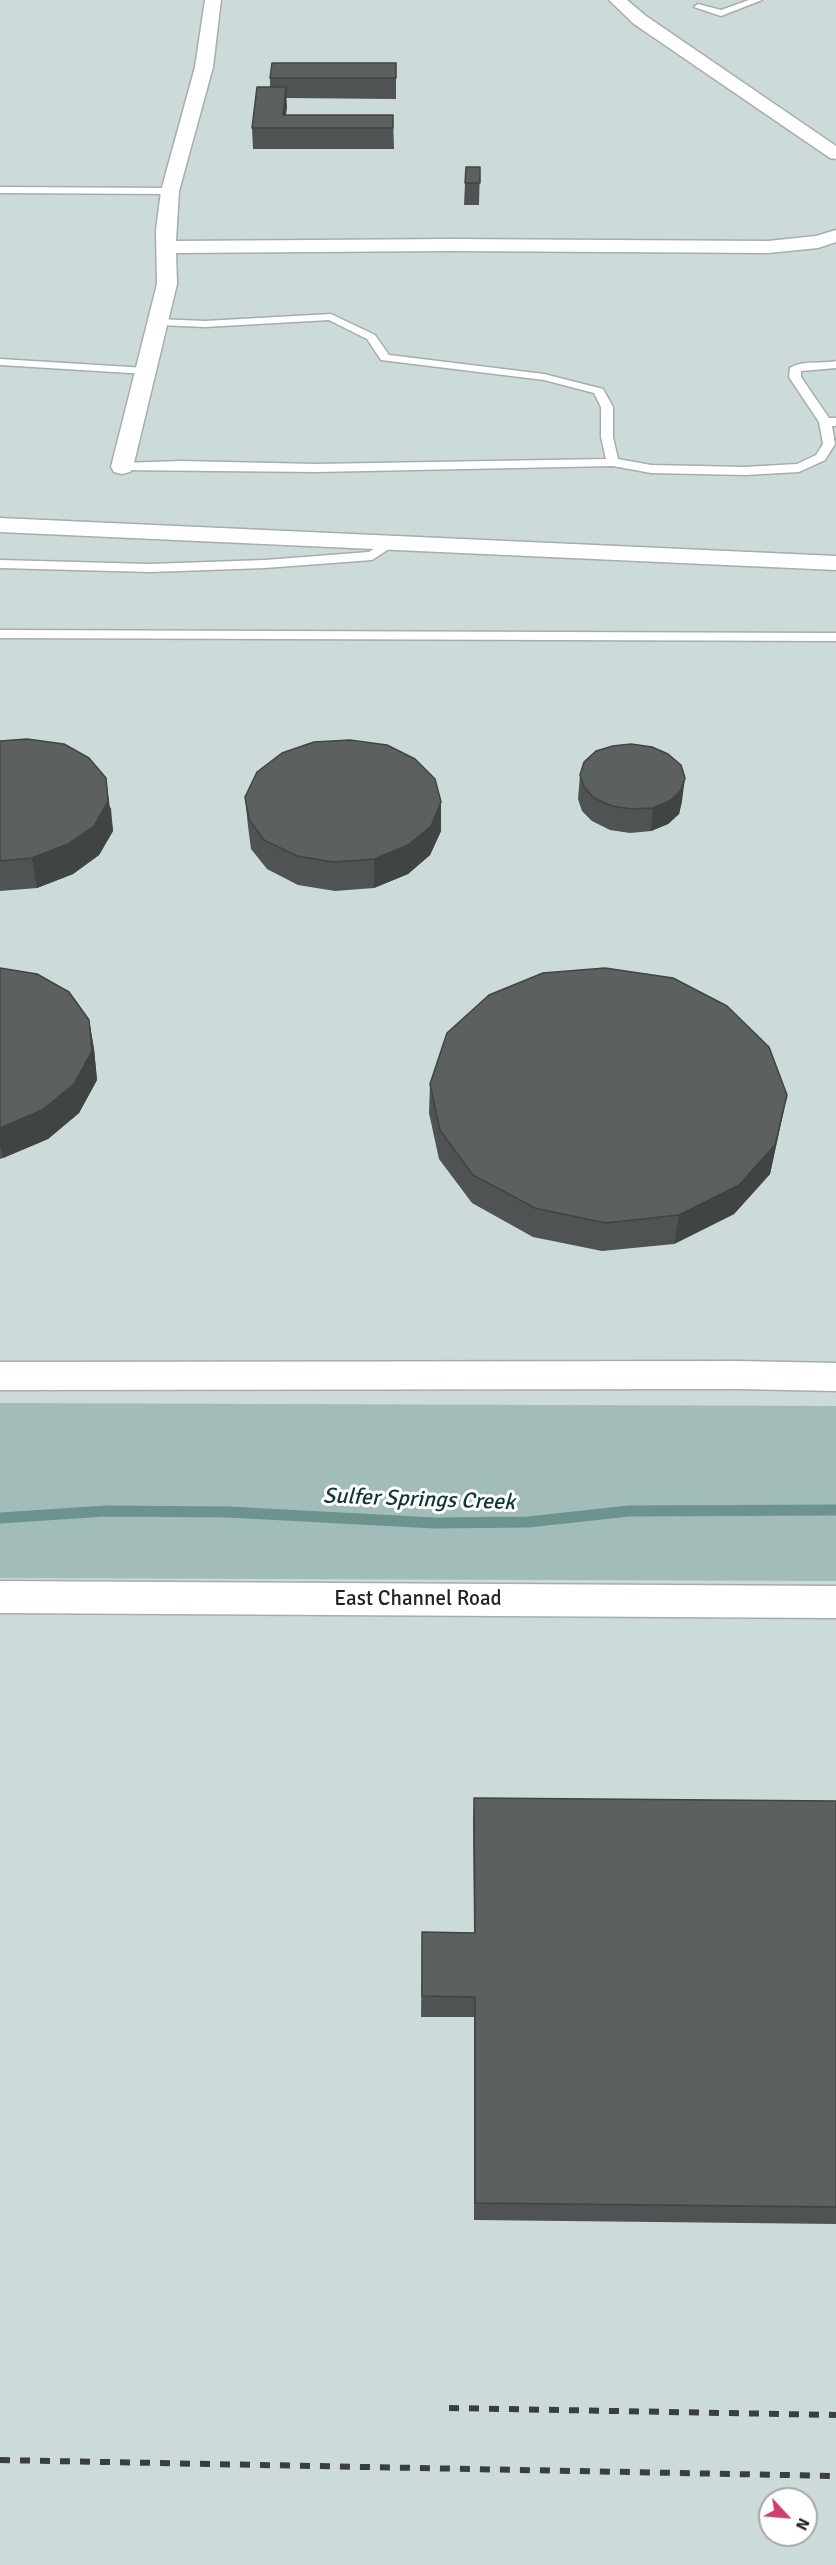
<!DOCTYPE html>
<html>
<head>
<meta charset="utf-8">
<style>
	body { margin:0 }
	#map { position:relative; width:836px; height:2565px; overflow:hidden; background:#e1e7e6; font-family:Signika,sans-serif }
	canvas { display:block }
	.north { position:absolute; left:758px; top:2487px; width:60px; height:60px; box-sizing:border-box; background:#fff; border:2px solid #a6a7a7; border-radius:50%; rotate:116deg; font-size:16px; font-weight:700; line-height:24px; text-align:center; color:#212323 }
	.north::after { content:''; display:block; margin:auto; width:21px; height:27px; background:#ce4069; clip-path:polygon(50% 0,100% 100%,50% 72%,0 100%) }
</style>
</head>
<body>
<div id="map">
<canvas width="836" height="2565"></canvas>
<div class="north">N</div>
</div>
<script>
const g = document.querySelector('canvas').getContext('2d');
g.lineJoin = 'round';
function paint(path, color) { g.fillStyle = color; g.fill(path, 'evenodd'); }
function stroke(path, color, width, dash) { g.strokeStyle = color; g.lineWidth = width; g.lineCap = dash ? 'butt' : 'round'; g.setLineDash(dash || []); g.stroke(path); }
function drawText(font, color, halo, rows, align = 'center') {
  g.font = font + ' Signika,sans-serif'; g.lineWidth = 6; g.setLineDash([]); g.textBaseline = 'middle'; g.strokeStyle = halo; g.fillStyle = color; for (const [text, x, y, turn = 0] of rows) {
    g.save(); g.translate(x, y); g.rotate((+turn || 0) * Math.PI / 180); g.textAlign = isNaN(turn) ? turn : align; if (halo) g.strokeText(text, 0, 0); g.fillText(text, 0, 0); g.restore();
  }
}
const built = new Path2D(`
	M0 0H836V1433L0 1432Z
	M0 1481 836 1485V2565H0ZM770 2499H806V2535H770Z`);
const green = new Path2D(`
	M0 1403 836 1406V1581L0 1578Z`);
const stream = new Path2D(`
	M0 1518 106 1511 228 1512 435 1523 528 1522 629 1511 836 1510`);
const lane = new Path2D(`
	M749 0H762L721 16 694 7 698 4 721 10Z
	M0 187 170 188 175 191 170 194 0 193Z
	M331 314 375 335 389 355 544 374 603 389 613 407V437L618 459 651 465 745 467 797 464 816 455 823 444 819 422 789 377 790 368C801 360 823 364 836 361V368L801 371V377L829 418H836V426H832L835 444 825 460 799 472 745 475 651 473 613 466 316 472 118 470V464L122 463 181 461 316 464 606 459 601 437V407L594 393 544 380 381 360 367 339 329 320 205 327 158 325 152 322 158 319 205 321Z
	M0 359 146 368 152 371 146 374 0 365Z
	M387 540 392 541 393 544 392 547 372 560 265 568 150 572 0 568V560L150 564 265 560 369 552Z
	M0 630 836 633V641L0 638Z`);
const street = new Path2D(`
	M205 0H221L213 67 179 191 176 241 450 239 768 241 816 236 836 230V242L818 248 768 253 450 251 176 253 177 284 133 467 130 472 122 474 114 472 111 467 157 284 156 230 161 191 195 67Z
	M609 0H627L646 16 836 146V159L830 158 634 24Z
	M0 518 836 556V570L0 532Z
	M739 1361 836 1363V1391L739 1389 0 1390V1362Z
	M0 1581 836 1586V1618L0 1613Z`);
const rail = new Path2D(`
	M449 2408 836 2415
	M0 2460 836 2476`);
const wall = new Path2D(`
	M396 63V99L286 98V115H393L394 149H253L252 128 270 87V78Z
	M480 167 479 205H464L465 183Z
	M0 741 111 808 113 831 99 855 73 874 37 888 0 891Z
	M580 775 682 801 679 814 668 824 651 831 630 833 610 830 592 821 582 811 578 799Z
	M245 797 441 802V831L430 855 408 874 374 888 335 891 298 885 267 869 251 849 248 826Z
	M0 968 89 1020 94 1049 97 1080 79 1113 48 1139 3 1158 0 1159Z
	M430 1084 787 1095 770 1174 734 1214 674 1244 602 1251 533 1237 472 1203 439 1159 429 1113Z
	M474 1798 836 1801V2224L474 2220V2017H421L422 1932 474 1933 473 1821Z`);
const shadedWall = new Path2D(`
	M286 87 287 108 284 128 283 115Z
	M106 778 113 831 99 855 73 874 37 888 32 858Z
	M685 778 682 801 679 814 668 824 651 831 653 808Z
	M441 802V831L430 855 408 874 374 888V859Z
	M89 1020 94 1049 97 1080 79 1113 48 1139 3 1158 0 1145V1128Z
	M787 1095 770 1174 734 1214 674 1244 679 1215Z`);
const building = new Path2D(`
	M272 63H396V78H270Z
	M257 87H286L283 115H393V128H252Z
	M466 167H480V183H465Z
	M27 739 64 744 89 758 106 778 108 801 94 826 68 844 32 858 0 861V741Z
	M350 740 387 745 415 759 435 779 441 802 431 826 408 845 374 859 334 862 297 856 264 840 249 819 245 797 257 772 282 753 314 742Z
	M631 744 652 747 668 754 681 765 685 778 681 790 671 800 653 808 632 809 612 806 594 798 584 787 580 775 584 762 596 751 613 746Z
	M0 968 37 974 69 992 89 1020 92 1051 74 1084 42 1110 0 1128Z
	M605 968 673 978 727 1006 769 1047 787 1095 775 1145 739 1185 679 1215 605 1223 535 1208 473 1175 440 1130 430 1084 447 1033 489 995 543 973Z
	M474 1798 836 1801V2207L475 2203V1997L422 1996V1932L475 1933Z`);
const streetNames = [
	["East Channel Road",418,1599]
];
const waterNames = [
	["Sulfer Springs Creek",419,1500,2]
];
paint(built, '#ccdbd9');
paint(green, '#a1bcb9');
stroke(stream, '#6d938f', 11);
stroke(lane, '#a7adac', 3);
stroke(street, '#a7adac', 3);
paint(lane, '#fff');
paint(street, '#fff');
stroke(rail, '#3b3e3e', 6, [10, 10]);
paint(wall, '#4f5353');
paint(shadedWall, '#404443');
paint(building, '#5c6160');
stroke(building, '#404443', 1.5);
drawText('21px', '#212323', '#fff', streetNames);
drawText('italic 22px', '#103734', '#fff', waterNames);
</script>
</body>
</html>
